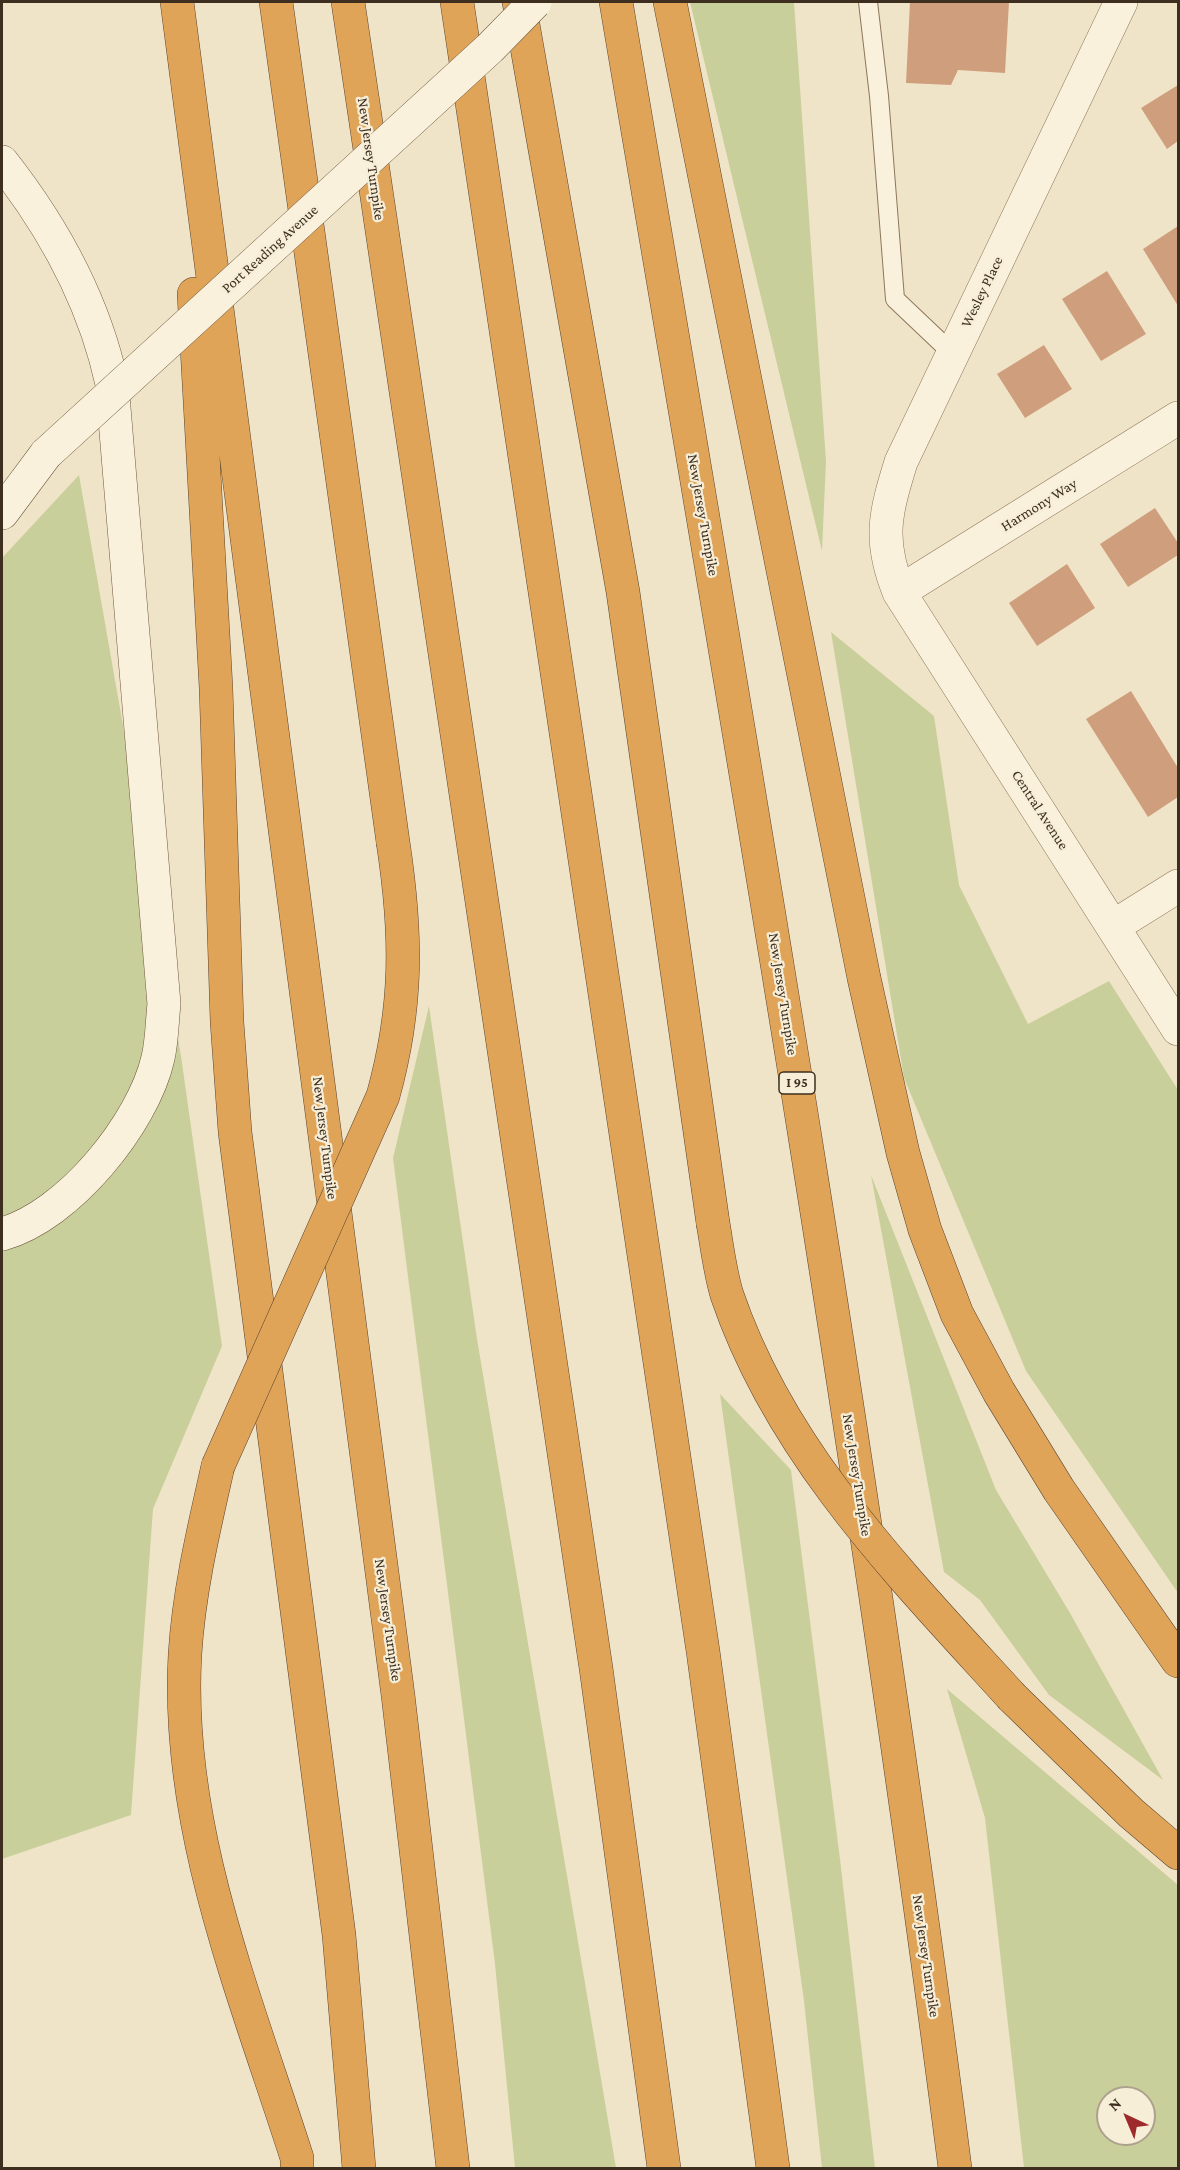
<!DOCTYPE html>
<html>
<head>
<meta charset="utf-8">
<style>
	body { margin:0 }
	#map { position:relative; width:1180px; height:2170px; overflow:hidden; background:#f0e4c8; font-family:"Crimson Pro",serif }
	canvas { display:block }
	.frame { position:absolute; inset:0; border:3px solid #3d2e20; pointer-events:none }
	.north { position:absolute; left:1096px; top:2086px; width:60px; height:60px; box-sizing:border-box; background:#f7eed8; border:2px solid #ada18e; border-radius:50%; rotate:316deg; font-size:16px; font-weight:700; line-height:24px; text-align:center; color:#3d2e20 }
	.north::after { content:''; display:block; margin:auto; width:21px; height:27px; background:#9e2a2b; clip-path:polygon(50% 0,100% 100%,50% 72%,0 100%) }
</style>
</head>
<body>
<div id="map">
<canvas width="1180" height="2170"></canvas>
<div class="frame"></div>
<div class="north">N</div>
</div>
<script>
const g = document.querySelector('canvas').getContext('2d');
g.lineJoin = 'round';
function paint(path, color) { g.fillStyle = color; g.fill(path, 'evenodd'); }
function stroke(path, color, width, dash) { g.strokeStyle = color; g.lineWidth = width; g.lineCap = dash ? 'butt' : 'round'; g.setLineDash(dash || []); g.stroke(path); }
function drawText(font, color, halo, rows, align = 'center') {
  g.font = font + ' "Crimson Pro",serif'; g.lineWidth = 4.5; g.setLineDash([]); g.textBaseline = 'middle'; g.strokeStyle = halo; g.fillStyle = color; for (const [text, x, y, turn = 0] of rows) {
    g.save(); g.translate(x, y); g.rotate((+turn || 0) * Math.PI / 180); g.textAlign = isNaN(turn) ? turn : align; if (halo) g.strokeText(text, 0, 0); g.fillText(text, 0, 0); g.restore();
  }
}
const green = new Path2D(`
	M690 2H794L826 461 822 551Z
	M79 475 181 1056 222 1346 153 1509 131 1815 2 1859V558Z
	M831 632 934 716 959 885 1028 1024 1109 981 1178 1090V1593L1026 1371 904 1078Z
	M429 1006 477 1339 616 2168H515L495 1964 393 1158Z
	M871 1175 996 1490 1070 1613 1163 1780 1049 1695 980 1600 944 1572Z
	M720 1394 791 1470 840 1859 875 2168H822L804 2001Z
	M947 1689 1178 1885V2168H1024L985 1818ZM1108 2098H1144V2134H1108Z`);
const building = new Path2D(`
	M910 2H1009L1005 73 958 70 951 85 906 83Z
	M1178 85V141L1167 149 1141 108Z
	M1178 226V306L1143 249Z
	M1107 271 1146 334 1101 361 1062 299Z
	M1044 345 1072 389 1025 418 997 374Z
	M1155 508 1178 543V555L1128 587 1100 544Z
	M1067 564 1095 608 1037 646 1009 603Z
	M1131 691 1178 768V797L1148 817 1086 719Z`);
const service = new Path2D(`
	M868 2 879 96 895 299 953 354`);
const minor = new Path2D(`
	M1121 2 901 462C885 514 878 540 899 592L1178 1029
	M899 592 1178 418
	M1114 926 1178 886`);
const secondary = new Path2D(`
	M2 162C54 228 94 301 112 384L164 1004C162 1022 162 1041 158 1058 143 1124 68 1216 2 1234
	M2 513 46 454`);
const motorway = new Path2D(`
	M177 2 398 1695 453 2168
	M276 2 393 842
	M348 2 596 1668 664 2168
	M457 2 703 1651 773 2168
	M519 2 623 592 713 1223
	M616 2C738 722 862 1443 955 2168
	M670 2 864 978 903 1153 925 1230 957 1314 999 1392 1059 1490 1178 1661
	M194 294 216 688 227 1022 235 1132 339 1935 359 2168
	M218 1466C204 1528 189 1590 185 1654 175 1828 245 1995 297 2158V2168
	M1012 1697 1131 1813 1178 1853`);
const secondaryBridge = new Path2D(`
	M46 454 490 48 535 2`);
const motorwayBridge = new Path2D(`
	M713 1223C717 1246 720 1272 727 1295 781 1454 901 1575 1012 1697
	M218 1466 383 1096C408 1006 407 934 393 842`);
const shields = [
	[797,1083,36]
];
const shieldNames = [
	["I 95",797,1083]
];
const streetNames = [
	["New Jersey Turnpike",371,159,82],
	["Port Reading Avenue",270,249,-42],
	["Wesley Place",982,292,-64],
	["Harmony Way",1039,505,-32],
	["New Jersey Turnpike",703,515,80],
	["Central Avenue",1040,810,57],
	["New Jersey Turnpike",783,994,81],
	["New Jersey Turnpike",325,1138,83],
	["New Jersey Turnpike",857,1475,81],
	["New Jersey Turnpike",388,1620,82],
	["New Jersey Turnpike",926,1956,82]
];
paint(green, '#c9cf9b');
paint(building, '#cf9f7d');
stroke(service, '#8d765c', 20);
stroke(minor, '#8d765c', 34);
stroke(secondary, '#6f573f', 34);
stroke(motorway, '#5b4430', 34);
stroke(service, '#faf1dc', 18);
stroke(minor, '#faf1dc', 33);
stroke(secondary, '#faf1dc', 33);
stroke(motorway, '#e0a458', 33);
stroke(secondaryBridge, '#6f573f', 34, []);
stroke(motorwayBridge, '#5b4430', 34, []);
stroke(secondaryBridge, '#faf1dc', 33);
stroke(motorwayBridge, '#e0a458', 33);
for (const [x, y, w] of shields) { const box = new Path2D(); box.roundRect(x - w / 2, y - 11, w, 22, 4.5); g.fillStyle = '#f7eed8'; g.fill(box); stroke(box, '#3d2e20', 1.5); }
drawText('bold 14px', '#3d2e20', null, shieldNames);
drawText('15px', '#3d2e20', '#f7eed8', streetNames);
</script>
</body>
</html>
